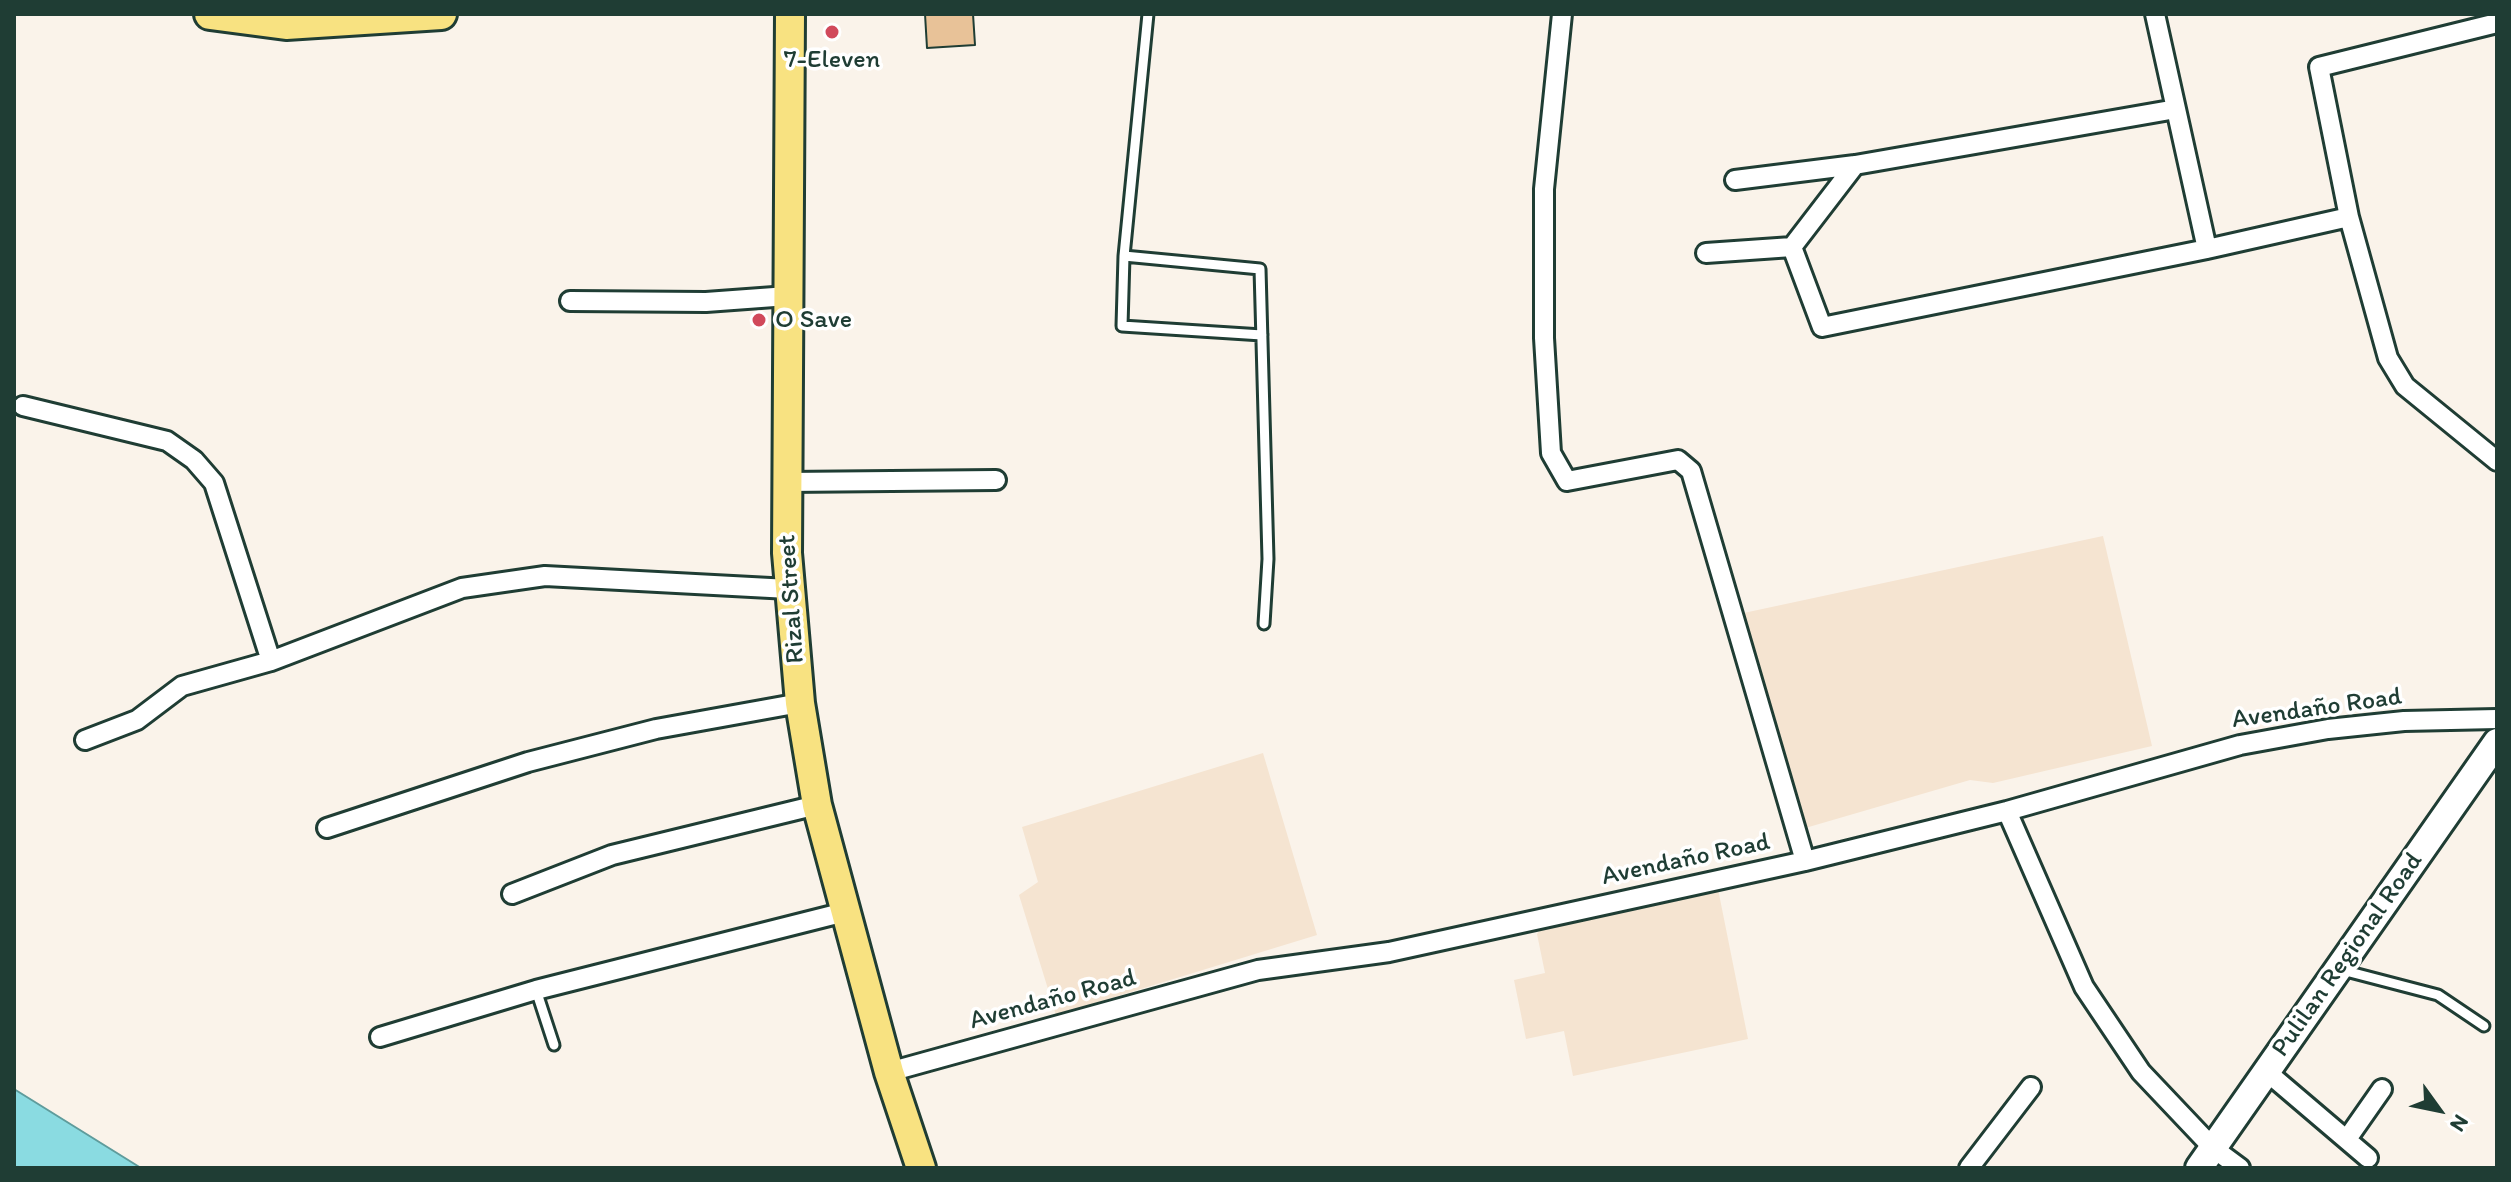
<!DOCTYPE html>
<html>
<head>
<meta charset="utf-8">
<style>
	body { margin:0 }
	#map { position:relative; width:2511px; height:1182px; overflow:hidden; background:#faf3ea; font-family:Itim,sans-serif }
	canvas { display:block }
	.frame { position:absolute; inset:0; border:16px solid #1f3d34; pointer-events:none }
	.north { position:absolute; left:2399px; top:1070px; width:80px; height:80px; -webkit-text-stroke:6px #fff; paint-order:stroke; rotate:123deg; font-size:22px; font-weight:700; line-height:32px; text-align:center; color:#1f3d34 }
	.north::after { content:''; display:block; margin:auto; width:28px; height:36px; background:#1f3d34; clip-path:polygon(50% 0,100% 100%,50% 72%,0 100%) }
</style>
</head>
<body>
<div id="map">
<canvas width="2511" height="1182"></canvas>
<div class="frame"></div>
<div class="north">N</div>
</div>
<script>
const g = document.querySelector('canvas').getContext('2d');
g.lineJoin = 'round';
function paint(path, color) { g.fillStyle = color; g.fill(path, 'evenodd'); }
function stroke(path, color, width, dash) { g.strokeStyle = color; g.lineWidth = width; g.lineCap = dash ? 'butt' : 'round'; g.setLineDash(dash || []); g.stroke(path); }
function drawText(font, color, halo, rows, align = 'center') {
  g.font = font + ' Itim,sans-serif'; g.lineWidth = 7; g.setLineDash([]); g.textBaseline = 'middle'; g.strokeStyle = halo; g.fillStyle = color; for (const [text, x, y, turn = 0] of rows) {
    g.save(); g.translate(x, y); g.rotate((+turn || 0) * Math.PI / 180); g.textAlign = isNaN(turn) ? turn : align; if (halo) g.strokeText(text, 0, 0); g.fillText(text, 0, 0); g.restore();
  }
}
const built = new Path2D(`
	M2103 536 2152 746 1993 783 1970 780 1795 831 1739 614Z
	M1263 753 1317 935 1056 1015 1019 895 1038 882 1022 827Z
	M1716 879 1748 1039 1573 1076 1564 1031 1526 1039 1514 980 1545 973 1537 934 1553 913Z`);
const water = new Path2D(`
	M14 1089 141 1168H14Z`);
const building = new Path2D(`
	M925 14H973L975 45 927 48Z`);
const service = new Path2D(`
	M1148 14 1124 256 1260 269 1268 559 1264 624
	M1124 256 1122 326 1262 335
	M2342 970 2438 995 2484 1026
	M536 990 554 1045`);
const minor = new Path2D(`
	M1562 14 1544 189V338L1551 453 1567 481 1678 460 1691 471 1805 861
	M2155 14 2207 249
	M2497 23 2319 67 2349 217 2388 358 2405 386 2497 461
	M1855 165 1792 247 1822 327 2207 249 2349 217
	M1735 180 1855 165 2176 109
	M1706 253 1792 247
	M570 301 706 302 788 296
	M23 406 167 441 194 460 214 483 271 661
	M787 482 996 480
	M85 740 137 720 182 686 271 661 462 588 545 576 789 589
	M2007 811 2084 987 2141 1072 2213 1148 2240 1168
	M327 828 528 762 656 729 800 703
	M512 894 612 855 817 805
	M380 1037 536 990 845 912
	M889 1072 1258 970 1389 952 1805 861 2007 811 2240 745 2328 729 2404 721 2497 719
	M2267 1072 2368 1158
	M2347 1139 2382 1089
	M1969 1168 2031 1087`);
const secondary = new Path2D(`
	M2199 1168 2497 742`);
const primary = new Path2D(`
	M790 14 787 553 800 703 817 805 889 1072 921 1168`);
const trunk = new Path2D(`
	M210 14 286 24 441 14`);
const markers = [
	[832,32,8,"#d1495b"],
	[759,320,8,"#d1495b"]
];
const poiNames = [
	["7-Eleven",832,60],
	["O Save",775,320,"left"]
];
const streetNames = [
	["Rizal Street",792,599,-94],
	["Avendaño Road",2317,709,-8],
	["Avendaño Road",1686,860,-12],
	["Pulilan Regional Road",2348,955,-55],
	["Avendaño Road",1053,1000,-15]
];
paint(built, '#f5e4d1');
paint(water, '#8adbe1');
stroke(water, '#5f9c9c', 2);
paint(building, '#e8c298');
stroke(building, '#1f3d34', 2);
stroke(service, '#1f3d34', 15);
stroke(minor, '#1f3d34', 24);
stroke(secondary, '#1f3d34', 32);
stroke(primary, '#1f3d34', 34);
stroke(trunk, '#1f3d34', 36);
stroke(service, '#fff', 9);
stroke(minor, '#fff', 18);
stroke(secondary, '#fff', 26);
stroke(primary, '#f8e281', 28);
stroke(trunk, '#f8e281', 30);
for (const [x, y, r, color] of markers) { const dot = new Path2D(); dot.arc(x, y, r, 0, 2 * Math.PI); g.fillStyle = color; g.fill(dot); stroke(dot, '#fff', 3); }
drawText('26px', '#1f3d34', '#fff', poiNames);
drawText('26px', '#1f3d34', '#fff', streetNames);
</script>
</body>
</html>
